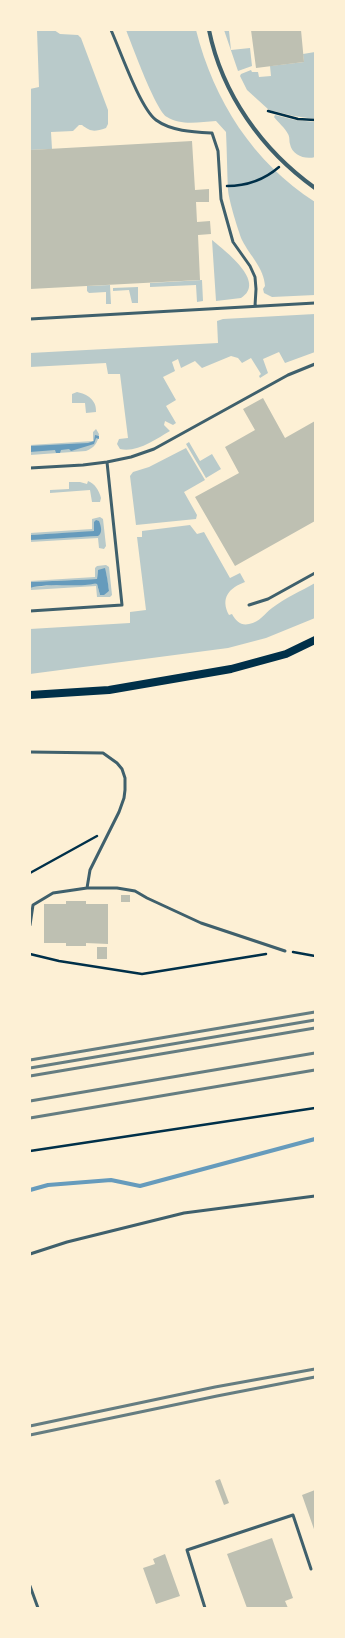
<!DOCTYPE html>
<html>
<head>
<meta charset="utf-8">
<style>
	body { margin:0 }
	#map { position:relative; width:345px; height:1638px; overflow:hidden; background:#fdf0d5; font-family:Jost,sans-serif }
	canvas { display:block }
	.frame { position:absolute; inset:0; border:31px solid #fdf0d5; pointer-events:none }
</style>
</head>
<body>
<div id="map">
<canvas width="345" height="1638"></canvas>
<div class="frame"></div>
</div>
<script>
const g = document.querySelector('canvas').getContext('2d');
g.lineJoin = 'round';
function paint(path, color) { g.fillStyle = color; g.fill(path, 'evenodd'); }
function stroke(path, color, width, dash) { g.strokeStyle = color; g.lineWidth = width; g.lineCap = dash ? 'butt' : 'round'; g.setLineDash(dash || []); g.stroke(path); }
const green = new Path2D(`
	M37 30H54L60 34 78 35 81 38 108 110V124L106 128C94 132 91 132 82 125H79L73 131 51 132 52 149 30 150V89L39 87Z
	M126 30H196C214 101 253 162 315 202V295L272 297 264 293 263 289 265 286C264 268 250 256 242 240 238 230 229 201 228 190 227 172 227 152 226 132L216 121C200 122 181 126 167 117 156 111 132 45 126 30Z
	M224 30H240L229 31 231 50 250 48 252 66 238 71Z
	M315 52V119L294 116 269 110 247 90 240 76 241 74 251 70 252 72H258L259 77 271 76 270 66 304 62 303 54Z
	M275 115 295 120 315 122V157C305 160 292 155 290 144 289 141 290 137 288 134 285 128 278 122 274 117Z
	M212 240C225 251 267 282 241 298L216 301Z
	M202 280 203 301 197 302 196 285 150 287V283Z
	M110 285 111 304H106V292L89 293 87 291V286Z
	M138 287V303H132L129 290 113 291V288Z
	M315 314V352L285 363 279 352 263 359 268 373 260 378 259 376 261 374 251 358 242 363 238 358 231 356 202 368 195 361 181 368 178 359 172 362 175 371 163 377 176 400 166 406 176 423 173 425 165 421 164 425 170 431C156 439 137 453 120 449L117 444 119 439 128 438 120 374H108L106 363 30 367V353L218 343 217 321 223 319Z
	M77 392C87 394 97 400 96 412L86 413 85 403H72V394Z
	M96 429 99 434C98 443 94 448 86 451L30 455V445L93 441V432Z
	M189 442 200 461 212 454 221 469 206 478 186 444Z
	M186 448 205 480 184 492 197 515 196 519 136 525 130 476 133 472 149 467Z
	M88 481C95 484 99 490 101 498L100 502H92L90 490 50 493V490L69 489V482H80L87 484Z
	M100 517 103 519 106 546 104 549 99 548 98 538 30 542V540L33 539 98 536 94 522 95 531 89 532 30 535V533L92 529V519Z
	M190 525 197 534 204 532 230 578 240 573 245 582C229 588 220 598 229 615L232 614C236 621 241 626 249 624 260 622 264 614 272 608 285 598 301 591 315 583V618L266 638 228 648 30 674V629L130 623V612L146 610 137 537H142V531Z
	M106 565 109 567 112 595 110 597H97L96 586 31 590 30 601 31 587 77 584C85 586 91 583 97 584L100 595 109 591 106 573 98 570 97 579 30 582V581L95 577V568L97 566Z`);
const water = new Path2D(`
	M95 435 99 436V439L96 438 94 444 71 451 69 449 61 450 60 453H56L55 450 30 452V446L88 443 94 441Z
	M96 520 99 521C101 526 103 533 98 536L30 540V535L94 531V522Z
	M105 568C107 576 108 583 109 591L104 595H100L97 584C93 583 90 585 85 585 72 586 41 584 30 588V582L97 579 98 570Z`);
const stream = new Path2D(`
	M30 1190 48 1185 111 1180 140 1186 315 1139`);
const building = new Path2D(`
	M251 30H301L304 62 256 68Z
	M192 141 195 190 209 189V202H196L197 222 210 221 211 234 198 235 200 280 30 289V150Z
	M263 398 285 438 315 421V521L235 566 195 497 239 473 225 447 255 430 243 409Z
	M121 895H130V902H121Z
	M66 901H86V904H108V944L86 943V946H66V943H44V904H66Z
	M97 947H107V959H97Z
	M220 1479 229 1503 224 1505 215 1481Z
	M315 1490V1532L302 1495Z
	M272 1538 293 1598 285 1601 288 1608H247L227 1554Z
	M165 1554 180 1596 156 1604 143 1568 155 1564 153 1559Z`);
const path = new Path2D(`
	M268 111 298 119 315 120
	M227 186C246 186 264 180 279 167
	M30 873 97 836
	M293 952 315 956
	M30 954 59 961 142 974 266 954
	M30 1151 315 1108`);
const service = new Path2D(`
	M111 30C120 50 140 108 156 120 171 131 193 132 212 133L218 151 221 199 233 242 250 266 255 277 256 289 255 306
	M30 319 315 303
	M30 468 83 465 107 462 131 457 154 449 288 375 315 364
	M249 605 268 599 315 573
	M30 611 122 605 107 462
	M30 752 103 753 117 763 122 769 125 778V790L124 798 119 812 90 870 87 888 53 893 33 905 30 925
	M87 888H117L135 891 147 898 201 923 285 951
	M30 1254 67 1242 184 1213 315 1196
	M30 1586 38 1608
	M205 1608 187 1550 293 1515 311 1569`);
const minor = new Path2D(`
	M209 30C222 94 262 150 315 188`);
const secondary = new Path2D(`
	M30 695 109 690 231 669 286 654 315 640`);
const rail = new Path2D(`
	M30 1060 315 1012
	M30 1068 315 1020
	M30 1076 315 1028
	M30 1101 315 1053
	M30 1118 315 1070
	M30 1426 215 1387 315 1369
	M30 1435 217 1396 315 1377`);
paint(green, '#b9caca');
paint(water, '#669bbc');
stroke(stream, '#669bbc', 4);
paint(building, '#bec0b2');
stroke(path, '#003049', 2.5);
stroke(service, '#3f606c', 3);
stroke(minor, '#3f606c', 4);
stroke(secondary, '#003049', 8);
stroke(rail, '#657d81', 3);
</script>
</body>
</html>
